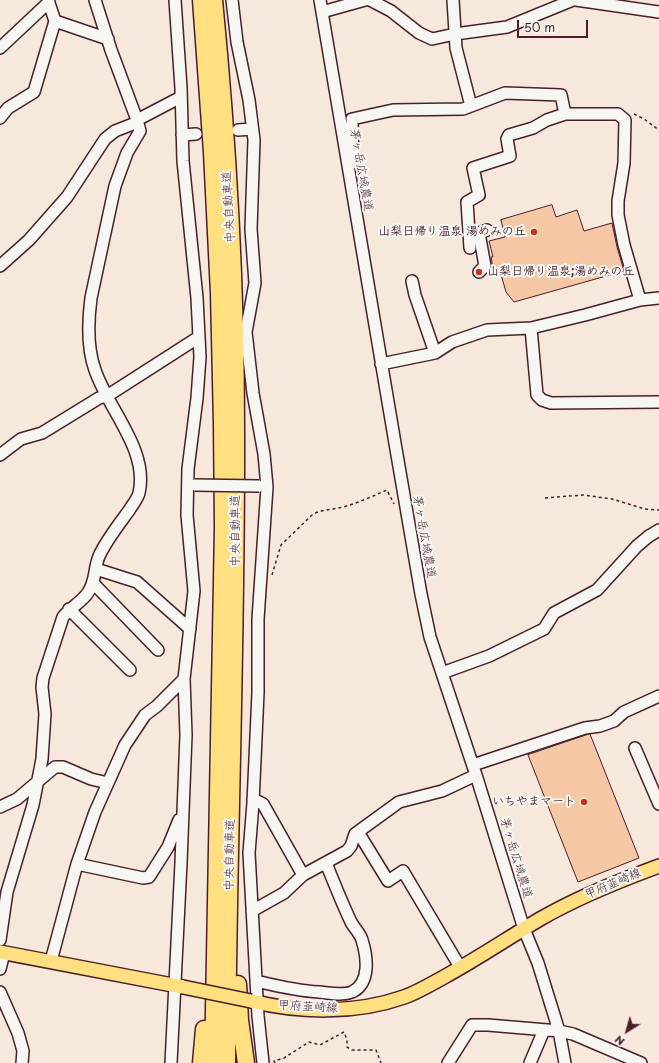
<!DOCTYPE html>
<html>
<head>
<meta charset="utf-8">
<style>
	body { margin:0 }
	#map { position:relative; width:659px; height:1063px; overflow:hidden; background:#f6e8db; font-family:"Playpen Sans",sans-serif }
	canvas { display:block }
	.north { position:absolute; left:607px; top:1011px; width:40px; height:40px; -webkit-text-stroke:3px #f6f6f2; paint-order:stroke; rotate:217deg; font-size:11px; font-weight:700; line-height:16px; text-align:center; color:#4a1f2b }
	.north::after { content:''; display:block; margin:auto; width:14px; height:18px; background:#4a1f2b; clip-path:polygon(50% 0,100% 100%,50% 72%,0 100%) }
	.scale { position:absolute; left:517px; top:20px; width:71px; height:18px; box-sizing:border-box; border:2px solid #4a1f2b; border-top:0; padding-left:5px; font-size:12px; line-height:14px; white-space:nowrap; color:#4a1f2b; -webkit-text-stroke:3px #f6f6f2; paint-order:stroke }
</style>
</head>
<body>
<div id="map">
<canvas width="659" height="1063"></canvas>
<div class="north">N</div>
<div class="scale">50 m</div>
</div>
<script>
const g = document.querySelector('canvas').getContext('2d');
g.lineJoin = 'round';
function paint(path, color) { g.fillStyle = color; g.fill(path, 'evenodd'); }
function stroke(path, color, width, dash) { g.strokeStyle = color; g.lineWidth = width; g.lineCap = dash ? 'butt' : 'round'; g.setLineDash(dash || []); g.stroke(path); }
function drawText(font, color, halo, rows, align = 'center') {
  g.font = font + ' "Playpen Sans","Klee One",sans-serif'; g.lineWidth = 4; g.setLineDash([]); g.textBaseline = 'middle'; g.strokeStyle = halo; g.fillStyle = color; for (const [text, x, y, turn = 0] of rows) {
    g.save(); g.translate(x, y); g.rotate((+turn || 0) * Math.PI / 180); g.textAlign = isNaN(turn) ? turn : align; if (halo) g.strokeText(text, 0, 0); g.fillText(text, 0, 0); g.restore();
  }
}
const building = new Path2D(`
	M552 205 556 217 577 210 584 231 612 223 617 247 624 271 514 302 506 292 500 271 494 273 491 257H493L489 241 505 237 501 220Z
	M590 734 639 858 578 882 528 755Z`);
const path = new Path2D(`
	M634 114 644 119 659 130
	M545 498 583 495 612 499 645 509 659 510
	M272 575 281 545 312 515C321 509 332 510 343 507 358 503 373 496 387 490L394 504
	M275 1063 274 1061 284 1058 309 1042 320 1045 344 1032 347 1040V1047L352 1050H376L381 1063`);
const minor = new Path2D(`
	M232 0 237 42 249 100 254 140 251 229 255 283 246 332 253 393 264 454 267 487 258 619V693L253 803 249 853 258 1016 263 1063
	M320 0 396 449 421 594 430 637 476 775 524 929 538 963 559 1031 565 1063
	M370 0 391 11 419 33 432 39 455 34 507 27 573 0
	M576 0 659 12
	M322 12 365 0
	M55 21 108 39
	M0 48 49 2
	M471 106 505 93 561 95 565 114
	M0 118 8 108 34 92 55 21 48 0
	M137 120 181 97
	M238 130 252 129
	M182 135 196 134
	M353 163 352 119 393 110 463 109 471 106 456 48 453 0
	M470 248 467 202 479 195 473 168 510 156 507 139 509 135 533 128 547 120 565 114H618L625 120 624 163 618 201V215L624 245 640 300
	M0 266 29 240 67 197 105 139 115 131 138 122
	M479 272 485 266 479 233 487 230
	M412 281 415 295 435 353
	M531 328 537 395 542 400 551 403 659 402
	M381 364 435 353 452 342 487 330 531 328 585 315 640 300 659 298
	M0 455 21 439 42 433 99 398 107 396 199 337
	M96 569 137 582 190 629
	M94 584 158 650
	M69 609 130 670
	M442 673 489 656 544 629 554 613 597 590 637 546 649 536 659 530
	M635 748 659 804
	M473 765 585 728 600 726 614 721 624 712 659 696
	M253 799 263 804 303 875
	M0 807 17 799 55 767H63L91 779 108 783
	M358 832 388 881 403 871 460 967
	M77 864 143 878 149 877 168 847 179 820H182
	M252 911 284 893 303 875 347 851 351 846 355 834 399 802 442 791 476 775
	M0 940 7 892 33 805 42 759 45 714 42 687 43 678 63 617C70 608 80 603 87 594 97 581 93 568 100 554 108 538 120 523 130 509 133 504 138 498 139 493 149 450 108 409 95 370 87 348 88 321 91 298L115 186 127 153 140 131 137 120 111 50 95 0
	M51 961 77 864 95 812 125 745 145 715 157 706 184 679
	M0 969 4 953
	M256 981C277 986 297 991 319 992 329 993 342 996 352 992 371 983 367 956 362 940 360 933 354 928 351 922 342 903 334 883 326 863
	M0 992 18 1033 23 1051 22 1063
	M171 1063 181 863 186 735 184 679 194 591 187 515 188 469 197 398 200 357 197 298 183 161 181 88 175 0
	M448 1063 472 1025H488L559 1031 573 1034 641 1063
	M530 1063 544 1030`);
const major = new Path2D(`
	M0 952 183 987
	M251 1001C300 1013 356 1014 404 997 418 992 431 984 444 977 477 959 508 938 540 919 578 897 618 881 659 866`);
const highway = new Path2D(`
	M201 0 212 152 219 293 222 424 223 527 213 1063
	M214 0C228 142 236 285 236 427 237 639 228 851 227 1063
	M238 984 240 1020 246 1063
	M201 1063 204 1029`);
const minorBridge = new Path2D(`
	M195 485 259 486`);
const majorBridge = new Path2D(`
	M183 987 251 1001`);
const markers = [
	[534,232,4,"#c8321e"],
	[479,272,4,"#c8321e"],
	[584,802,4,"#c8321e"]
];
const streetNames = [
	["茅ヶ岳広域農道",361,170,80],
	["中央自動車道",229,207,-93],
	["中央自動車道",236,531,-90],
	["茅ヶ岳広域農道",424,537,80],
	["中央自動車道",230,855,-89],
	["茅ヶ岳広域農道",516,858,73],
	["甲府韮崎線",613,884,-23],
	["甲府韮崎線",308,1007,3]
];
const poiNames = [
	["山梨日帰り温泉 湯めみの丘",526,232],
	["山梨日帰り温泉;湯めみの丘",487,272,"left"],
	["いちやまマート",576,802]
];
paint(building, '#f6c7a5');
stroke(building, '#4a1f2b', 1);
stroke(minor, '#4a1f2b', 14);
stroke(major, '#4a1f2b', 16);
stroke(highway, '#4a1f2b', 19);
stroke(path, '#4a1f2b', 1.5, [3, 3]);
stroke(minor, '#f6f6f2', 11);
stroke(major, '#ffdf80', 13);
stroke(highway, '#ffdf80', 16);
stroke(minorBridge, '#4a1f2b', 14, []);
stroke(majorBridge, '#4a1f2b', 16, []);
stroke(minorBridge, '#f6f6f2', 11);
stroke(majorBridge, '#ffdf80', 13);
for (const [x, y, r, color] of markers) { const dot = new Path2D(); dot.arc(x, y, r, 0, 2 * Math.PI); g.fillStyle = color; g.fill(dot); stroke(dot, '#f6f6f2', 1.5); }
drawText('12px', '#4a1f2b', '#f6f6f2', streetNames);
drawText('bold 12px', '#4a1f2b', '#f6f6f2', poiNames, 'right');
</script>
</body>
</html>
